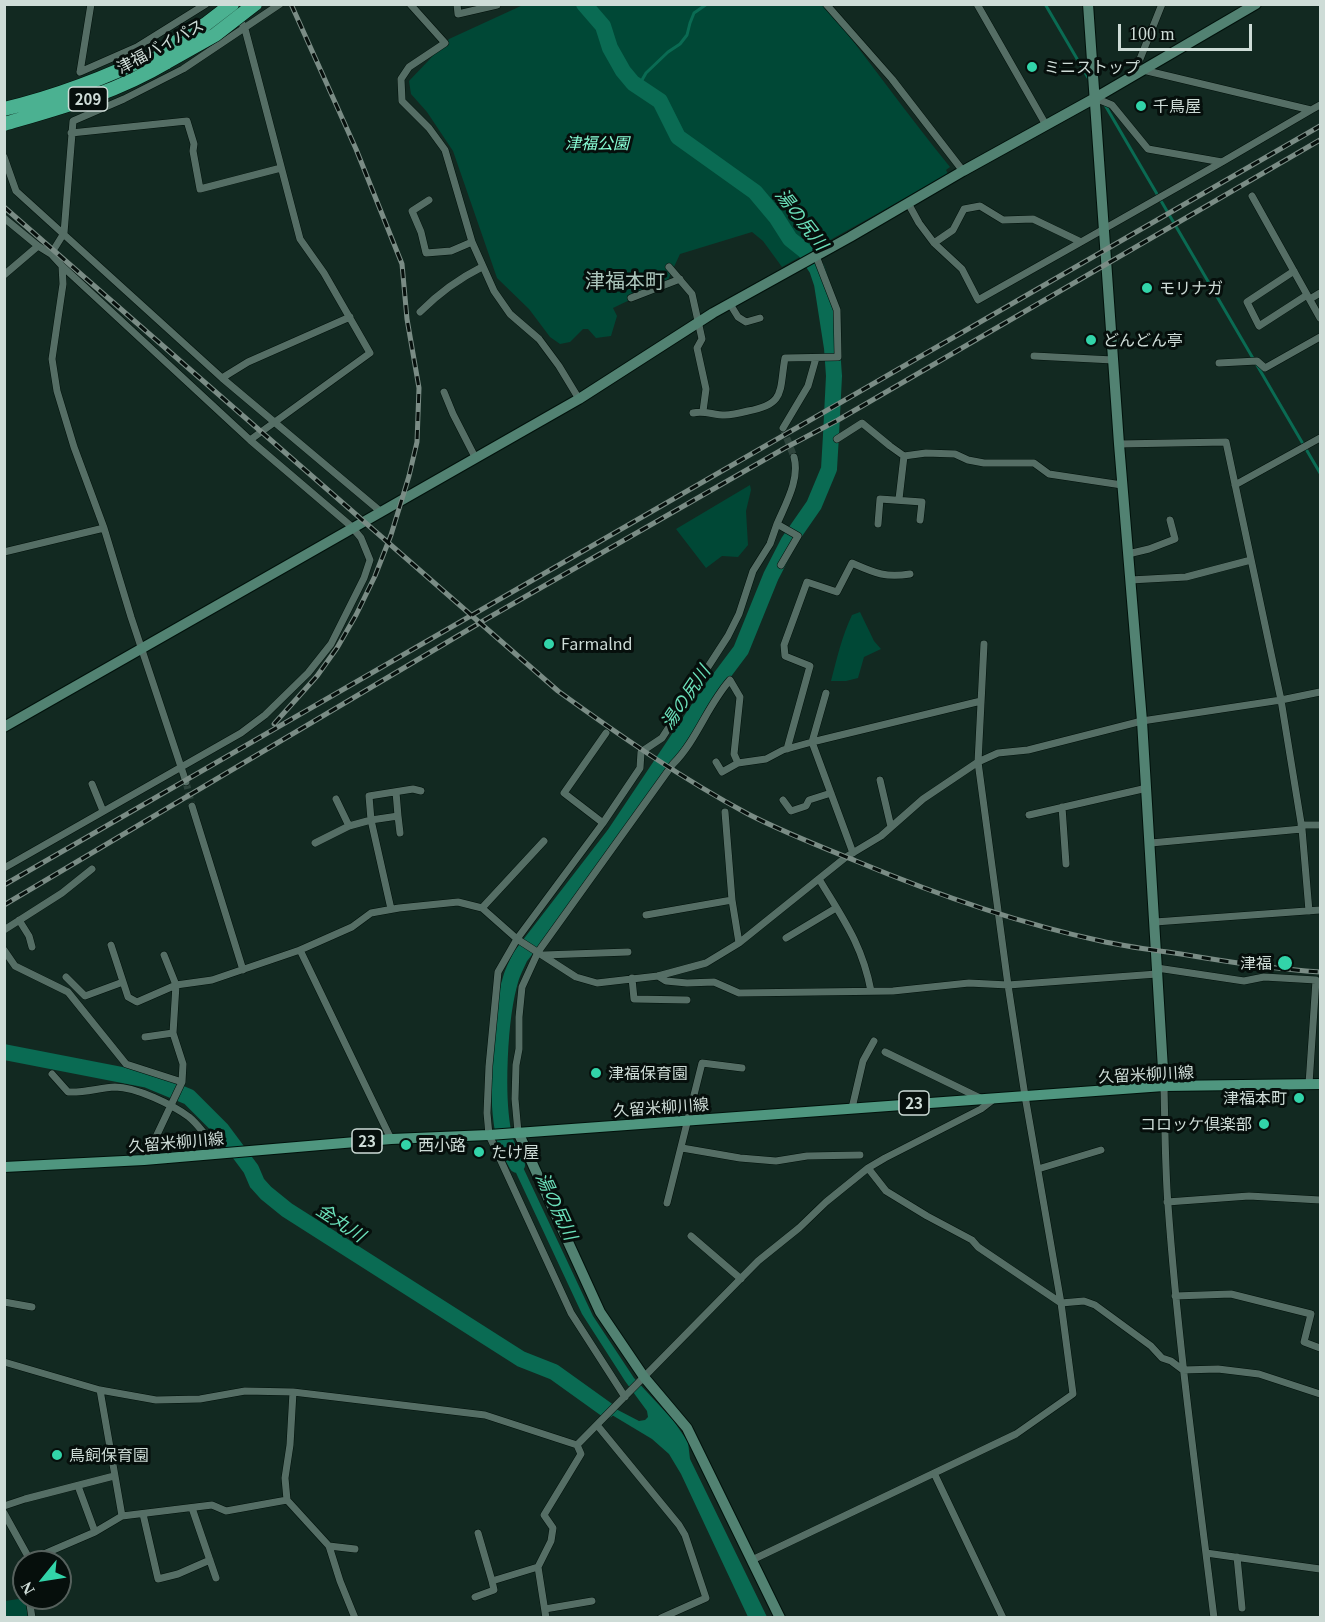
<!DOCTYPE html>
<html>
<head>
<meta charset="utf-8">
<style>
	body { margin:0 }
	#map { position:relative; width:1325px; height:1622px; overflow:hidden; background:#122921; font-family:Georgia,serif }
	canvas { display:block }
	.frame { position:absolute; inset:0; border:6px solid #cedcd7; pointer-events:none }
	.north { position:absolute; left:12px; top:1550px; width:60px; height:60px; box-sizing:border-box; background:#060f0c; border:2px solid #56615d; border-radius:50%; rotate:240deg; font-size:16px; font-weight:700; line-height:24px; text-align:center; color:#cedcd7 }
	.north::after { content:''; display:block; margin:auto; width:21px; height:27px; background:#32d4a9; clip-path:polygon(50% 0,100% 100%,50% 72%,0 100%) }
	.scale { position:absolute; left:1118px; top:24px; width:134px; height:27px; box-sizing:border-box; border:3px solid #cedcd7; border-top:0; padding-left:8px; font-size:18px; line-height:21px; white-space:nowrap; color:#cedcd7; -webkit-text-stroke:4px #060f0c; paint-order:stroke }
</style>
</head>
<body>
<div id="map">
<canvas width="1325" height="1622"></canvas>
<div class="frame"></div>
<div class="north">N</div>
<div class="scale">100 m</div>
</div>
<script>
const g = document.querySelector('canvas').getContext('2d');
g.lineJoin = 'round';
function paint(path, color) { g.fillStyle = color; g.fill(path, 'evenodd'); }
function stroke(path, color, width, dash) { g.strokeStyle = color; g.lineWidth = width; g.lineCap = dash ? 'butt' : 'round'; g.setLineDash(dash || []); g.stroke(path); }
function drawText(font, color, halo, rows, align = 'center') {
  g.font = font + ' Georgia,"Noto Sans JP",serif'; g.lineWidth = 6; g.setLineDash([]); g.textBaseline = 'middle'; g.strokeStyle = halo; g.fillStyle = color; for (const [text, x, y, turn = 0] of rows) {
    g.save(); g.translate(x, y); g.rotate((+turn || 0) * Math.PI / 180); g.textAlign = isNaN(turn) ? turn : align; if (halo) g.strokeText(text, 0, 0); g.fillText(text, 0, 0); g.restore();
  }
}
const green = new Path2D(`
	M523 5H825C867 58 907 114 950 167L946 170 948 174 782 267 763 241 752 232 680 254 667 282 613 308 617 316 611 336 596 338 588 329H583L570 342 560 344 550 337 529 309 497 278 453 151 427 112 411 94 409 81 449 39Z
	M750 485 751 490 746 511 748 545 738 557 722 556 706 568 676 529Z
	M860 612 874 641 881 649 864 657 858 678 846 681H831C837 658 842 636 852 615Z
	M25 1598 28 1617H5V1601Z`);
const water = new Path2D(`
	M512 1144 593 1316 634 1378 673 1420 688 1442 690 1459 767 1617H748L681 1474 669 1454 652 1439 587 1400 589 1395 639 1421 645 1420 648 1417 647 1411 625 1381 582 1314 503 1145Z`);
const stream = new Path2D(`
	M1045 4 1090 81
	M638 87 646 73 668 52 680 44 687 35 690 23 694 13 707 4
	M1105 105 1320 473`);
const river = new Path2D(`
	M4 1052 148 1080 189 1097 222 1130 251 1169 257 1183 266 1193 287 1210 521 1359 554 1372 607 1410
	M517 1165C513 1157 507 1148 505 1140 495 1101 499 1017 511 978 513 971 517 964 520 957L614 835 711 690 741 650 771 576 789 541 814 505 829 469 831 435 834 376 832 348 822 284 817 269 805 251 790 239 776 217 755 192 678 137 660 101 633 83 623 71 610 48 603 26 584 4`);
const streetTunnel = new Path2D(`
	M783 428 794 457
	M186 782 192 806`);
const street = new Path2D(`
	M410 4 445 43 409 67 401 79 402 101 429 128 445 150 472 242 494 291 510 314 539 339 559 366 579 399
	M457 4 458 14 497 5
	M826 4 892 79 963 171
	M977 4 1046 125
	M238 17 245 29 300 239 324 273 370 353 250 440
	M80 72 137 47 206 4
	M80 72 91 4
	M1134 74 1162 4
	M1095 98 1112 105 1148 149 1222 162 1311 110 1143 70
	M1311 110 1320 105
	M71 133 187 121 194 144 193 151 200 189 281 168
	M4 157 16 191 222 378 380 511
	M1252 196 1320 318
	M429 200 412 211 421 232 426 253 451 251 472 242
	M908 203 919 223 934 243 962 269 978 300 1081 242
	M4 218 38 246
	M934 243 953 230 964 209 980 206 1003 220 1033 219 1081 242 1222 162
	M51 254 64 233 73 121 124 99 183 69 280 4
	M669 267 692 294 702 339 697 348 706 389 703 411
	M1294 271 1247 302 1259 326 1307 295
	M4 275 38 246 51 254 62 266 63 284 52 359 57 391 74 447 104 528 131 617 186 782
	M631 298 680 279
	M1310 299 1320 293
	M730 304 738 317 746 322 760 318
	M420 312C439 293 458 279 482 267
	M1034 356 1113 360
	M1219 363 1257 361 1265 368 1320 337
	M222 378 248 362 350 317
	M444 392 453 414 475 457
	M693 413C704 410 713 415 725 415 732 415 740 413 748 411 786 404 779 391 785 358L838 357 837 310 816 256
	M783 428 808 386 816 358
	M837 439 862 423 890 446 904 456
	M1119 444 1226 442 1281 700 1302 829 1309 911
	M1235 485 1320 438
	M899 499 904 456 926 453 955 454 968 460 984 463H1034L1049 474 1122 485
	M878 524 880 499 922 502 920 520
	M4 552 104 528
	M1128 554 1149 549 1175 539 1170 520
	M781 565 798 536 777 524C786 503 800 479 794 457
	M1130 580 1186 577 1251 560
	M826 693 812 742 853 853
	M787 749 810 666 785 656 784 645 807 582 837 592 852 563C875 573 885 578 910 574
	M716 762 722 772 738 763 766 759 783 750 812 742 981 701
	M880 780 891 827
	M92 784 103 811
	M396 792 398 816
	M336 799 349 826
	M783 800 791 811 806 806 809 800 831 793
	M192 806 243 970
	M1062 807 1066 864
	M725 812 732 900 739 943
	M1029 815 1147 788
	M603 823 564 793 606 733
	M1301 825H1320
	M400 833 398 816 371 820 369 796 413 789 421 791
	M315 843 349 826 371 820 391 909
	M1151 843 1302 829
	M4 868 241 733 265 715 308 673 331 644 364 578 370 560 361 538 352 527 250 440 62 266
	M819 879C843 919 862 944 871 991
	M482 908 544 841
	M646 915 732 900
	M19 920 29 936 32 947
	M1155 922 1320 910
	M4 930 62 893 92 869
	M786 938 836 908
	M111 945 128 997 137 1002 176 985 164 955
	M4 950 15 966 68 992 126 1064 182 1082
	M300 950 391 1139
	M544 955 628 952
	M1157 968 1244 981 1264 977 1316 980 1309 1084
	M658 976 666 981 687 983 714 982 739 993 893 991 969 983 1008 985 1157 974
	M66 977 85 996 123 982
	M632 978 634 999 687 1000
	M145 1037 173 1033
	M885 1052 980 1098
	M52 1074 68 1092C84 1093 99 1088 115 1087 136 1087 173 1105 189 1117 201 1127 210 1141 219 1154
	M1164 1086C1165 1126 1165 1166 1168 1205 1178 1343 1197 1480 1214 1618
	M852 1108 863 1061 874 1041
	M518 1132 515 1099 516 1065 519 1049V1017L522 987 538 952 673 764C697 740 707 706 730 680L740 697 734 754 738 763
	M682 1148 740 1158 776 1161 807 1156 860 1155
	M145 1160 182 1082 183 1064 173 1033 176 985 212 980 300 950 352 927 371 913 399 908 458 902 482 908 517 939 576 977 597 983 658 976 706 963 739 943 846 857 881 836 923 799 978 762 998 753 1028 750 1142 721 1281 700 1320 692
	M868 1168 886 1191 927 1216 972 1240 978 1247 1061 1303 1084 1301 1095 1305 1151 1346 1162 1358 1171 1361 1183 1370 1218 1369 1259 1374 1320 1394
	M1038 1169 1101 1150
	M1167 1202 1249 1196 1320 1200
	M667 1203 702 1063 742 1068
	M691 1236 741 1279
	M1175 1296 1231 1294 1311 1314 1304 1342 1320 1348
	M4 1302 32 1307
	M4 1362 100 1390 156 1400 200 1399 245 1391 293 1392 485 1415 577 1445 581 1454 544 1515 553 1528 551 1541 538 1567 546 1618
	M293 1392 290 1445 285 1478 287 1500 329 1546 340 1581 355 1618
	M625 1397 571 1313 489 1135 487 1113 489 1066 498 972 517 939 603 823 640 768 641 752 662 738 728 636 739 614 753 571 770 544 777 524
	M597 1425 679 1525 685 1535 706 1598 661 1618
	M577 1445 758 1261 799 1228 826 1202 868 1168 885 1158 981 1109 994 1099
	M934 1473 1003 1618
	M78 1486 95 1532
	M4 1506 25 1499 114 1476
	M192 1508 216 1578
	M4 1513 30 1560
	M143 1514 158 1579 178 1574 210 1560
	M122 1516 212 1505 226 1511 287 1500
	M478 1533 492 1581 538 1567
	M329 1546 355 1549
	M1206 1553 1320 1569
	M1237 1557 1242 1608
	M752 1560 1016 1434 1073 1394 1061 1303 1025 1096 1008 985 978 762 984 644
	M28 1562 30 1560 95 1532 122 1516 100 1390
	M475 1597 494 1590 492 1581
	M29 1598 32 1618
	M545 1609 592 1601`);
const secondary = new Path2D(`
	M1088 4 1119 444 1142 721 1164 1086
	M4 727 579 399 713 313 850 237 963 171 1095 98 1256 4
	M518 1132 600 1312 644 1377 687 1428 780 1618`);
const primary = new Path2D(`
	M4 1167 144 1160 391 1139 489 1135 1164 1086 1320 1084`);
const highway = new Path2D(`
	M4 109C59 96 110 76 161 51
	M4 124C62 107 115 93 167 62`);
const rail = new Path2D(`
	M4 207 558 691C619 735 681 778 748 814 783 832 819 846 856 861 935 894 1017 923 1101 941 1127 947 1154 950 1181 954 1228 962 1274 969 1320 972
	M274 724 317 676 337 648 356 615 375 576 391 535 409 476 417 442 419 388 407 319 402 264 356 149 291 4
	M4 885 1320 126
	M4 905 488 618 785 448 838 420 1320 140`);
const highwayBridge = new Path2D(`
	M161 51 206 24 232 4
	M167 62 215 35 255 4`);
const markers = [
	[1032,67,6,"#32d4a9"],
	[1141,106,6,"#32d4a9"],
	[1147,288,6,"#32d4a9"],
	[1091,340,6,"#32d4a9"],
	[549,644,6,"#32d4a9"],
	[1285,963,8,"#32d4a9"],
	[596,1073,6,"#32d4a9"],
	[1299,1098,6,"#32d4a9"],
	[1264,1124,6,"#32d4a9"],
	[406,1145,6,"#32d4a9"],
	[479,1152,6,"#32d4a9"],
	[57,1455,6,"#32d4a9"]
];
const shields = [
	[88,99,39],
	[914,1103,30],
	[367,1141,30]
];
const shieldNames = [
	["209",88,99],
	["23",914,1103],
	["23",367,1141]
];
const streetNames = [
	["津福バイパス",160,46,-28],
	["久留米柳川線",1146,1074,-3],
	["久留米柳川線",661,1107,-4],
	["久留米柳川線",176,1142,-5]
];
const poiNames = [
	["ミニストップ",1044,67],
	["千鳥屋",1153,106],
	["モリナガ",1159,288],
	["どんどん亭",1103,340],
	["Farmalnd",561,644],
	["津福",1272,963,"right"],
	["津福保育園",608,1073],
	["津福本町",1287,1098,"right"],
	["コロッケ倶楽部",1252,1124,"right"],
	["西小路",418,1145],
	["たけ屋",491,1152],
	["鳥飼保育園",69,1455]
];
const parkNames = [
	["津福公園",597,143]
];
const waterNames = [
	["湯の尻川",802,219,52],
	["湯の尻川",685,697,-56],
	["湯の尻川",557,1206,65],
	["金丸川",341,1222,33]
];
const quarterNames = [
	["津福本町",625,280]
];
paint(green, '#004836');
paint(water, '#0a6b53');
stroke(stream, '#0a6b53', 3);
stroke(river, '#0a6b53', 16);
stroke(streetTunnel, '#2e443c', 7, [7, 3.5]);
stroke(street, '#00110b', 8);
stroke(secondary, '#00110b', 12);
stroke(primary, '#00110b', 12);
stroke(highway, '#00110b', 15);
stroke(street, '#556e65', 7);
stroke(secondary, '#528272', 10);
stroke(primary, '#4f967f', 10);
stroke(highway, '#4bb191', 14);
stroke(rail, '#7a8c85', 5);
stroke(rail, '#060f0c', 3, [9]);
stroke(highwayBridge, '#00110b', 15, []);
stroke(highwayBridge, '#4bb191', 14);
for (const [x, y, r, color] of markers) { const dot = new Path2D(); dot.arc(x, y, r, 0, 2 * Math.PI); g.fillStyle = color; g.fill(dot); stroke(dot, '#060f0c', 2); }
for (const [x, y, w] of shields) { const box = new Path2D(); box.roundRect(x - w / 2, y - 12, w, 24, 4.5); g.fillStyle = '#060f0c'; g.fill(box); stroke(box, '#cedcd7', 1.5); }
drawText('bold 15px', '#cedcd7', null, shieldNames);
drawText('16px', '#cedcd7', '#060f0c', streetNames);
drawText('16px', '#cedcd7', '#060f0c', poiNames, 'left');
drawText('italic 16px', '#8afed7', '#060f0c', parkNames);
drawText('italic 18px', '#6be0ba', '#060f0c', waterNames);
drawText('20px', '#acc7bd', '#060f0c', quarterNames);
</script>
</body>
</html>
